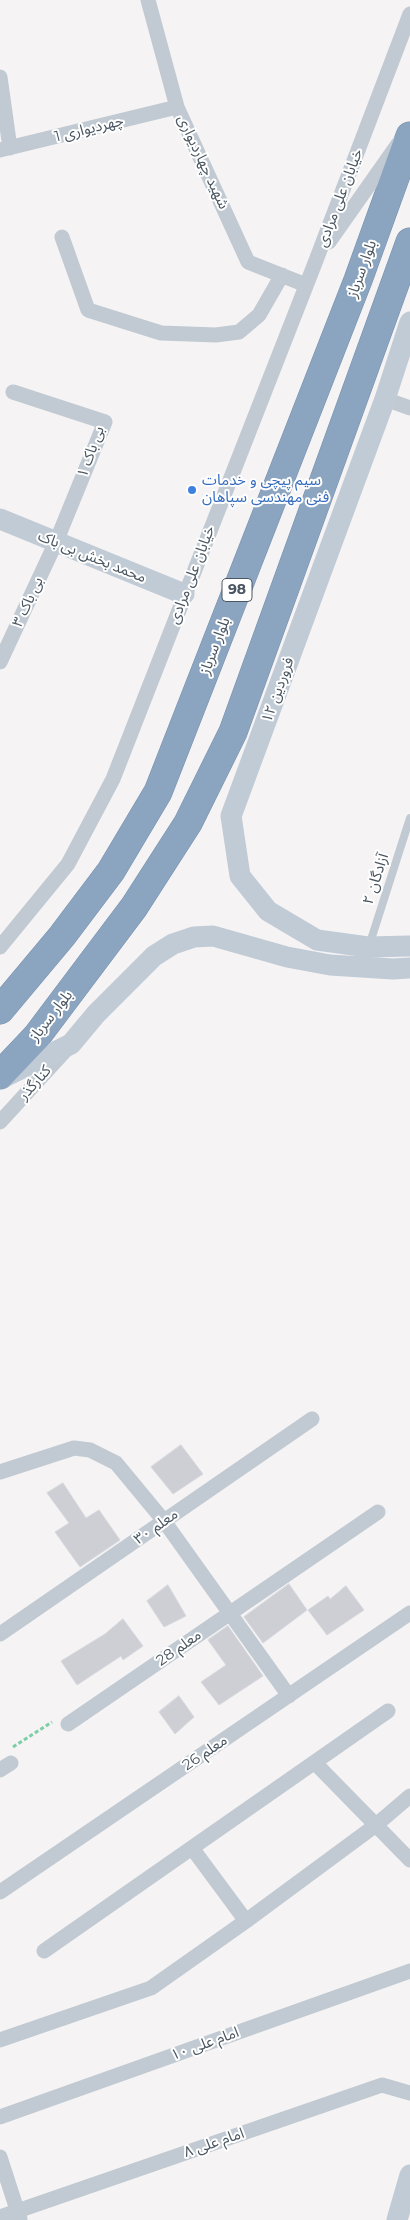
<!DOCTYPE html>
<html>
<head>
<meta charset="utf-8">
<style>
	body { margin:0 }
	canvas { display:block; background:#f5f3f3 }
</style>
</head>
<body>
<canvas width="410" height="2220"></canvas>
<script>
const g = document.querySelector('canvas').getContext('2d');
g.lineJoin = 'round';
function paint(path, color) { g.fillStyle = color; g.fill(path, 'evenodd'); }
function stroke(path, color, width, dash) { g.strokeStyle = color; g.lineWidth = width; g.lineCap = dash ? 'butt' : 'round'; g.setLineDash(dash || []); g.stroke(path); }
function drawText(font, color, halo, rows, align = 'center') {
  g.font = font + ' Montserrat,"Noto Sans Arabic",sans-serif'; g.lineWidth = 4; g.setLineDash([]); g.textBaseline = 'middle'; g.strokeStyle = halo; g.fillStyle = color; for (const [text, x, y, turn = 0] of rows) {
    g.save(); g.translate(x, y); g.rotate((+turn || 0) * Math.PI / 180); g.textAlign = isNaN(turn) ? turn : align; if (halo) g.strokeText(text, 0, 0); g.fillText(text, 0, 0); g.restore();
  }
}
const building = new Path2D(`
	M181 1445 203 1474 173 1494 151 1467Z
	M63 1483 86 1518 99 1510 120 1540 80 1567 55 1532 69 1523 47 1493Z
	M289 1584 307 1610 263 1643 244 1617Z
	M168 1585 186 1616 164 1627 147 1601Z
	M346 1586 364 1610 327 1635 308 1610 328 1596 330 1599Z
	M123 1619 143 1646 123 1660 121 1656 77 1685 61 1661 105 1634Z
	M228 1626 263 1676 219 1705 201 1682 226 1665 208 1640Z
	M179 1696 194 1717 175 1734 159 1712Z`);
const path = new Path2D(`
	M13 1747 52 1722`);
const lane = new Path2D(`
	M369 946 410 818`);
const street = new Path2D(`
	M148 0 177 107 248 262 306 285
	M0 77 10 148
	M0 150 177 107
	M62 237 88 310 161 333 216 335 239 332 259 315 282 275
	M329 242 398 144
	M385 399 410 408
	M0 662 56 542 105 422 13 392
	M0 947 68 864 113 779 315 263 410 14
	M0 1122 65 1051
	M0 1472 74 1448 90 1450 116 1463 164 1521 289 1696
	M0 1634 312 1419
	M68 1724 378 1512
	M315 1763 410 1860
	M0 1770 11 1763
	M192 1848 246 1921
	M0 1892 410 1613
	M44 1951 388 1711
	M0 2040 151 1988 246 1921 376 1825 410 1796
	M0 2117 410 1971
	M0 2157 20 2219
	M0 2217 382 2085 410 2093`);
const secondary = new Path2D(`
	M410 322 385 399 231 816 240 876 268 911 317 940 368 947 410 946
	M0 519 184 594
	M2 1078 71 1044 96 1014 154 956 173 944 194 937 213 936 287 957 330 965 393 969 410 968
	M397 2220 410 2175`);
const highway = new Path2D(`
	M0 1010 62 936 111 871 158 792 358 280 410 136
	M0 1075 37 1036 134 907 188 823 233 732 410 242`);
const markers = [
	[192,490,5,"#3f7fe0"]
];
const shields = [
	[237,590,30]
];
const shieldNames = [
	["98",237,590]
];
const streetNames = [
	["چهردیواری 1",89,129,-14],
	["شهید چهاردیواری",203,162,65],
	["خیابان علی مرادی",340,198,-69],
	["بلوار سرباز",362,269,-70],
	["بی باک ۱",91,452,-70],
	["محمد بخش بی باک",92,557,22],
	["خیابان علی مرادی",192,575,-69],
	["بی باک ۳",28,602,-65],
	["بلوار سرباز",215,646,-69],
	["۱۲ فروردین",278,690,-70],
	["آزادگان ۲",376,879,-72],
	["بلوار سرباز",51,1016,-52],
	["کنارگذر",35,1083,-48],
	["معلم ۳۰",156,1527,-35],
	["معلم 28",179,1648,-35],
	["معلم 26",205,1753,-34],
	["امام علی ۱۰",205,2044,-20],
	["امام علی ۸",214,2143,-19]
];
const shopNames = [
	["سیم پیچی و خدمات",202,481],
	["فنی مهندسی سپاهان",202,498]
];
paint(building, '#cdcfd5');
stroke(building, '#d7d9de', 1);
stroke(highway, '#7690ad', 29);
stroke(path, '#7ad0a6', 3, [4, 2.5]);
stroke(lane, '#c1cad2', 8);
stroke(street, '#c1cad2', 15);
stroke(secondary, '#c1cbd6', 21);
stroke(highway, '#8ba5c1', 28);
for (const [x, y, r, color] of markers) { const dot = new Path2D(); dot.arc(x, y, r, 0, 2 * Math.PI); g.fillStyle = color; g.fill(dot); stroke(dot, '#fff', 2); }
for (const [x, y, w] of shields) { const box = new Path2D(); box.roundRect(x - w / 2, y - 11.5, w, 23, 4); g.fillStyle = '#fff'; g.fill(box); stroke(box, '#4a5661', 1); }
drawText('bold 14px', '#4a5661', null, shieldNames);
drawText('15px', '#4a5661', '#fff', streetNames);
drawText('15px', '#366cbe', '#fff', shopNames, 'left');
</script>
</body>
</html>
